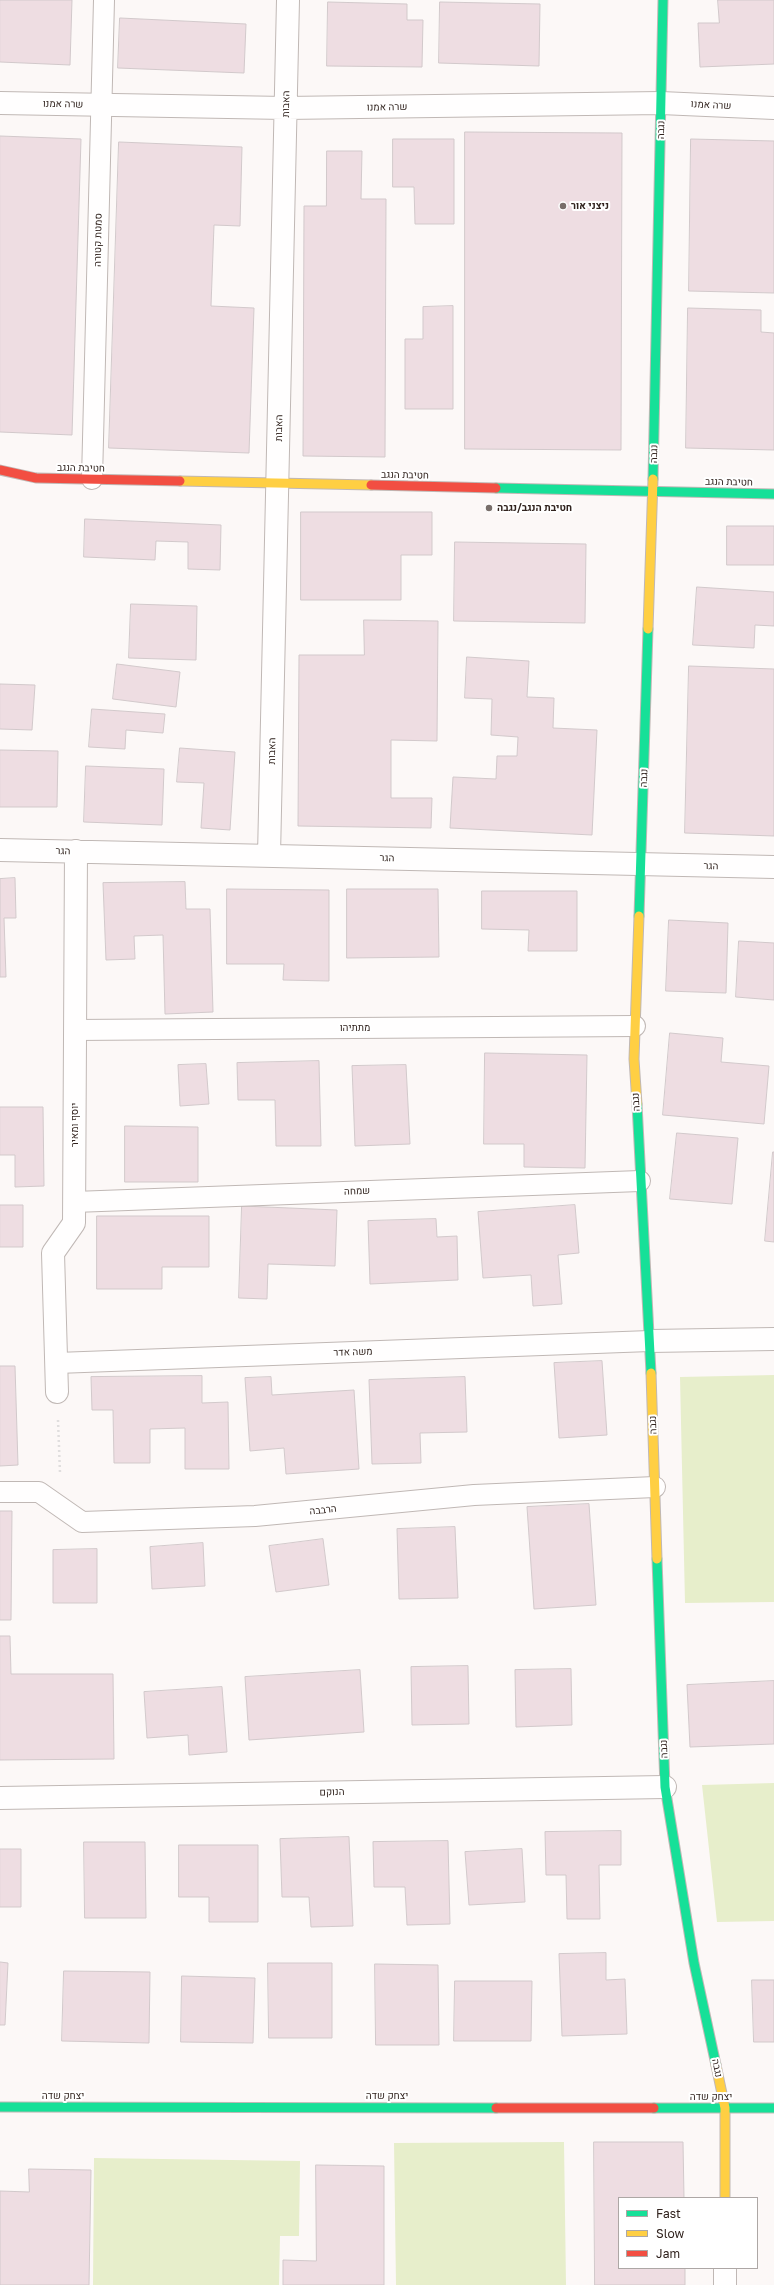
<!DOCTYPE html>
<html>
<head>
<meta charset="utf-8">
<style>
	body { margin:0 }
	#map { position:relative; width:774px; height:2285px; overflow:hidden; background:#fcf8f7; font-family:"Golos Text",sans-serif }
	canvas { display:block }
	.legend { position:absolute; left:618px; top:2197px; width:140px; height:72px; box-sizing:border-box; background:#fff; border:1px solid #ada7a5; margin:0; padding:5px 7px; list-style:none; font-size:12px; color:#31231e }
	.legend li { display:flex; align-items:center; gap:8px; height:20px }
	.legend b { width:20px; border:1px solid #ada7a5 }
</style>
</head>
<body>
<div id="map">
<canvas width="774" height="2285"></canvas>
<ul class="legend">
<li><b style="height:5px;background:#16e098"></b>Fast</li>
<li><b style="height:5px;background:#ffcf43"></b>Slow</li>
<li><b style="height:5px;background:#f24e42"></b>Jam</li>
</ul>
</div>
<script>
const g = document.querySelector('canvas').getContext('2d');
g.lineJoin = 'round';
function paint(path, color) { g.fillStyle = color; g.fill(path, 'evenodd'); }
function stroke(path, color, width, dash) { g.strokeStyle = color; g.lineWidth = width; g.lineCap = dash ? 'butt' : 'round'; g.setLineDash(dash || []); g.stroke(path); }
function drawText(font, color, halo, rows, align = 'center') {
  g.font = font + ' "Golos Text",Heebo,sans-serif'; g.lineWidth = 4; g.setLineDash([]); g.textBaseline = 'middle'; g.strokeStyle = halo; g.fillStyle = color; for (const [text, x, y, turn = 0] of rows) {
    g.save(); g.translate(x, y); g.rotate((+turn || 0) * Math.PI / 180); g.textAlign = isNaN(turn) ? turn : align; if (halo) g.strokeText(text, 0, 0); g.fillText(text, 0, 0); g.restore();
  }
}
const green = new Path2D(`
	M774 1375V1602L685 1603 680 1377Z
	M774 1783V1921L717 1922 702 1785Z
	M564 2142 566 2285H396L394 2143Z
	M94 2158 300 2161 299 2236H280L279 2285H93Z`);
const building = new Path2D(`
	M0 0H72L70 65 0 62Z
	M718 0H774V64L700 67 698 23H719Z
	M328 2 407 4V20H423L422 67 327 66Z
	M440 2 540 4 539 66 439 63Z
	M120 18 246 24 244 73 118 68Z
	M465 132 622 133 621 450 465 449Z
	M0 136 81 139 72 435 0 432Z
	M393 139H454V224H415L414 187H393Z
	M691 139 774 141V293L689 291Z
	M119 142 242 147 240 226 214 225 211 306 254 308 249 453 109 448Z
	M327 151H362L361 199H386L385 457 303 456 304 206H326Z
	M453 306V409H405V339H423V307Z
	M688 308 761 310V332L774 333V450L686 448Z
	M301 512H432V555H401V600H301Z
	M85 519 221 525 220 570 188 569V542L156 541 155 560 84 557Z
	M727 526H774V565H727Z
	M455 542 586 544 585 623 454 621Z
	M697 587 774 592V626L755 625 754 648 693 645Z
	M131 604 197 606 196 660 129 658Z
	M364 620 438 621 437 741 391 740V798H432L431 828 298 826 299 655H364Z
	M467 657 529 661 527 697 554 698 553 728 597 730 592 835 450 828 453 777 496 779 497 756H517L518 737 491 735 492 699 465 698Z
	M117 664 180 672 176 707 113 699Z
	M689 666 774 669V836L685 833Z
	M0 684 35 685 32 730 0 729Z
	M92 709 165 714 163 733 126 730 125 749 89 747Z
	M180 748 235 752 230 830 201 828 204 783 177 782Z
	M0 750 58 751 57 807H0Z
	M86 766 164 769 162 825 84 822Z
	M15 878 16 918H4L6 977H0V879Z
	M185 882 186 909H210L213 1012 165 1014 163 935 134 936 135 959 106 960 103 883Z
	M227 889 329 890V981L283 980 284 964H227Z
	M347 889H438L439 957 347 958Z
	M482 891H577V951H528L529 930 482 929Z
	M669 920 728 923 726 993 666 991Z
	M739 941 774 943V1000L736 997Z
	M670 1033 723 1038 721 1062 769 1066 764 1124 663 1115Z
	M485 1053 587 1055 585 1168 524 1167V1144H484Z
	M319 1061 321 1146H276L275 1100H238L237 1063Z
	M206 1064 209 1104 180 1106 178 1065Z
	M406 1065 410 1144 355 1146 352 1066Z
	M0 1107H43L44 1186 15 1187V1155H0Z
	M125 1126 198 1127V1182H125Z
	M677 1133 738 1138 732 1204 670 1199Z
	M773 1152H774V1242L765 1241Z
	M0 1205H23V1247H0Z
	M575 1205 579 1253 558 1255 562 1304 533 1306 531 1275 483 1278 478 1212Z
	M242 1206 337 1210 335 1266 268 1264 267 1299 239 1298Z
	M97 1216H209V1267H162V1289H97Z
	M436 1219 437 1237 457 1236 458 1280 370 1284 368 1221Z
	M602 1361 607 1435 559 1438 554 1363Z
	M0 1366H15L18 1465 0 1466Z
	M202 1376V1403L228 1402 229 1469H185V1428L150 1429V1463H114L113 1410H92L91 1377Z
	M271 1377 272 1395 354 1390 359 1469 286 1474 284 1448 250 1451 245 1378Z
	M465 1377 467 1432 420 1433 421 1463 372 1464 369 1380Z
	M589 1504 596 1605 534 1609 527 1507Z
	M0 1511H12L11 1620H0Z
	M455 1527 458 1598 399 1599 397 1529Z
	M323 1539 329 1585 276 1592 269 1546Z
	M203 1543 205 1586 152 1589 150 1547Z
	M97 1549V1603H53V1550Z
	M0 1636H10L11 1674H113L114 1759 0 1760Z
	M468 1666 469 1724 412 1725 411 1667Z
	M571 1669 572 1725 516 1727 515 1670Z
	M360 1670 364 1732 249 1740 245 1677Z
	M774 1681V1744L690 1747 687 1685Z
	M222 1687 227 1752 189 1755 188 1735 147 1738 144 1692Z
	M621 1831V1865H599L600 1919H567L566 1875H546L545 1832Z
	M349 1837 353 1926 311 1927 309 1897H282L280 1839Z
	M448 1841 450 1924 407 1925 405 1887H374L373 1842Z
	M84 1842H145L146 1918H85Z
	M179 1845H258V1922H209V1897H179Z
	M0 1849H21V1907H0Z
	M522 1849 525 1902 469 1905 465 1852Z
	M606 1953V1980L625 1979 627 2034 562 2036 559 1954Z
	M0 1962 8 1963 5 2025H0Z
	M268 1963H332V2038H269Z
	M375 1964 438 1965 439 2045H376Z
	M64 1971 150 1972 149 2043 62 2041Z
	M182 1976 255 1978 253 2043 181 2042Z
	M752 1980H774V2042H754Z
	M455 1981H532L531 2041H454Z
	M594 2142H683L684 2198H619V2268H685V2285H595Z
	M316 2165 384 2166V2285H283V2260L316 2261Z
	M29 2169 91 2170 89 2285H0V2191L29 2192Z`);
const path = new Path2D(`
	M58 1420 60 1473`);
const lane = new Path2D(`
	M92 479 104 0
	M75 1030 635 1026
	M74 1202 640 1181
	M57 1363 650 1341
	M0 1492H39L82 1522 255 1516 474 1495 655 1487`);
const street = new Path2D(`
	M0 103 285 108 661 103 774 108
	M0 850 774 867
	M269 855 288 0
	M650 1341 774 1339
	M57 1392 53 1253 74 1223 76 851
	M0 1798 665 1787
	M725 2268V2285`);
const fast = new Path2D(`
	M653 479 663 0
	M496 488 774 494
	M639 916 648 629
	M637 1104 651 1373
	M657 1559 665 1787 694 1963 716 2065
	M0 2107 496 2108
	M654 2108H774`);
const slow = new Path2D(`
	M180 481 371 485
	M648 629 653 479
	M637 1104 634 1059 639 916
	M651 1373 657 1559
	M716 2065 725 2108V2198`);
const jam = new Path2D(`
	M0 470 36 478 180 481
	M371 485 496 488
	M496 2108H654`);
const markers = [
	[563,206,4,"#786e6a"],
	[489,508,4,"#786e6a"]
];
const streetNames = [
	["שרה אמנו",63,104,1],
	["האבות",286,104,-89],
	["שרה אמנו",711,105,3],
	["שרה אמנו",387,107,-1],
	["נגבה",661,130,-89],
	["סמטת קטורה",98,240,-89],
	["האבות",279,428,-89],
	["נגבה",654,454,-89],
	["חטיבת הנגב",81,468,1],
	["חטיבת הנגב",405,475,1],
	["חטיבת הנגב",729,482,1],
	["האבות",272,751,-89],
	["נגבה",644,778,-88],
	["הגר",63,851,1],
	["הגר",387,858,1],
	["הגר",711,866,1],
	["מתתיהו",355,1028],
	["נגבה",636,1102,-93],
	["יוסף ומאיר",75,1125,-90],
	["שמחה",357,1191,-2],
	["משה אדר",353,1352,-2],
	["נגבה",653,1425,-92],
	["הרבבה",323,1510,-6],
	["נגבה",664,1749,-92],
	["הנוקם",332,1792,-1],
	["נגבה",717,2068,78],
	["יצחק שדה",63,2096],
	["יצחק שדה",387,2096],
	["יצחק שדה",711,2097]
];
const poiNames = [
	["ניצני אור",571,206],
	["חטיבת הנגב/נגבה",497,508]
];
paint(green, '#e7eecb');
paint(building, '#eedde2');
stroke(building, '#d2c9cb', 1);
stroke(lane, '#c0b8b5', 22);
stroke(street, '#c0b8b5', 24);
stroke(fast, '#c0b8b5', 11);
stroke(slow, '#c0b8b5', 11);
stroke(jam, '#c0b8b5', 11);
stroke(path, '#e0dede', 2.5, [2, 3]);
stroke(lane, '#fffefe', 20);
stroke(street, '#fffefe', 22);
stroke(fast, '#16e098', 9);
stroke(slow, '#ffcf43', 9);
stroke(jam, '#f24e42', 9);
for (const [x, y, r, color] of markers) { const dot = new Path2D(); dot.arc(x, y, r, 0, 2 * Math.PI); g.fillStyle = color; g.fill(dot); stroke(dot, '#fff', 1.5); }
drawText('10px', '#31231e', '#fff', streetNames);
drawText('bold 10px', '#31231e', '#fff', poiNames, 'left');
</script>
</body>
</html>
